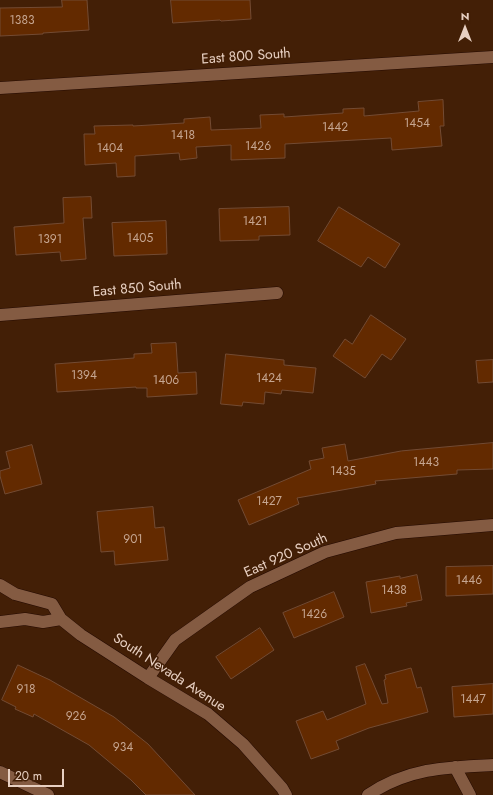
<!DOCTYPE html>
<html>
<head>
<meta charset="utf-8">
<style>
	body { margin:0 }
	#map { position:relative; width:493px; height:795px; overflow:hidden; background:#431f06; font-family:Jost,sans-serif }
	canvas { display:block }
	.north { position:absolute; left:445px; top:8px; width:40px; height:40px; -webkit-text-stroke:3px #431f06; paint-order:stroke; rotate:0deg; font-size:11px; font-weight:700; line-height:16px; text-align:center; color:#e7cfc1 }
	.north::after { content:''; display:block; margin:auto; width:14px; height:18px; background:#e7cfc1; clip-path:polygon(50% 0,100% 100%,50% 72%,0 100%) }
	.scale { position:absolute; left:8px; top:769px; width:56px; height:18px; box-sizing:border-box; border:2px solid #e7cfc1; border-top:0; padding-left:5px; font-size:12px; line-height:14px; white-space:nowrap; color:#e7cfc1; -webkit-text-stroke:3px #431f06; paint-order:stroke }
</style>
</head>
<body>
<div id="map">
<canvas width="493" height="795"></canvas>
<div class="north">N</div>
<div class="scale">20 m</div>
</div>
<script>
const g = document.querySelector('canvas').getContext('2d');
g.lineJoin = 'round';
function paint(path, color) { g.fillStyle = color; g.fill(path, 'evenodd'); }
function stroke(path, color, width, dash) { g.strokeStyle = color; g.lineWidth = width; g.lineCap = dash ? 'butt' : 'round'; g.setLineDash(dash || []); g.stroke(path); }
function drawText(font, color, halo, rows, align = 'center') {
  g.font = font + ' Jost,sans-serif'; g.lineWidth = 3; g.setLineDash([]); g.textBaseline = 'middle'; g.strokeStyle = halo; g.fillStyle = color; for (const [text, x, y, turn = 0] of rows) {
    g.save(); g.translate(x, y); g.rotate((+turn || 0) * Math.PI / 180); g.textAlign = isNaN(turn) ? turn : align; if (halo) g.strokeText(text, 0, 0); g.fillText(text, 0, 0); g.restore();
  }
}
const building = new Path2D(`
	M62 0H87L89 30 43 33V34L0 36V8L62 7Z
	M171 0H250L251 19 221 21 220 20 173 23Z
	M443 100 444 126H440L442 146 392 150 391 138 285 144V158L231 160V145L196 147 197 158 180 160 179 153 135 156V176L117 177 116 163 85 165 84 134H95L94 126 133 125V126L184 123V119L210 117 211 130 261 128 260 115 284 114V117L343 113V109L364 108V116L419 111 418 102Z
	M91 197 92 218H83L86 259 61 261 60 252 16 255 14 227 64 223 63 198Z
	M289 207 290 235 259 236V240L220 241 219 209Z
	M339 207 400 244 385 268 368 257 361 267 318 241Z
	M166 221 167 254 114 256 112 223Z
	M371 315 406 339 391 360 382 354 365 378 333 356 345 339 352 344Z
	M176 343 178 373 196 372 197 394 147 397V388H136V387L57 392 55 364 134 358V354L152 353 151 344Z
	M226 354 284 360V365L316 368 313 393 282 390 281 394 265 392 264 404 243 402 242 406 221 404Z
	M493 360V382L478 383 476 361Z
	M493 443V469L457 470V474L375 481 376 484 297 498 299 504 249 525 238 500 311 469 309 461 324 458 322 448 345 444 348 461 401 451Z
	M32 445 42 484 5 494 0 476V471L10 468 6 452Z
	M153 507 155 528 164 527 168 560 115 565 114 551 101 552 97 512Z
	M493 566V594L446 596V567Z
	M417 575 422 600 406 603 407 606 371 613 366 582 400 576V578Z
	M334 592 344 617 294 638 283 613Z
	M260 628 274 650 231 679 216 657Z
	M365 664 382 704 388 703 384 680 386 679 385 675 411 668 417 688 421 687 428 712 369 728 336 741 339 749 311 759 296 721 323 711 327 720 366 704 356 667Z
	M18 665 50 680 114 717 148 744 195 795H146L131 780 89 745 34 714 33 717 15 709 16 707 2 700Z
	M493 684V714L454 717 452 687Z`);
const minor = new Path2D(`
	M0 88 493 57
	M0 315 277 293
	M0 585 15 594 52 604 61 619 81 635 148 678 208 714 243 744 282 788 286 795
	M0 622 25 619 43 622 61 619
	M148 678 175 640 250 587 325 552 396 533 493 525
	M455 767 470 795
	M0 772 48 795
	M368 795C408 768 447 767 493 765`);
const numberNames = [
	["1383",22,21],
	["1454",417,124],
	["1442",335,128],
	["1418",183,136],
	["1426",258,147],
	["1404",110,149],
	["1421",255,222],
	["1405",140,239],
	["1391",50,240],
	["1394",84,376],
	["1424",269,379],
	["1406",166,381],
	["1443",426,463],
	["1435",343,472],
	["1427",269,502],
	["901",133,540],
	["1446",469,581],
	["1438",394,591],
	["1426",314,615],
	["918",26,690],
	["1447",473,700],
	["926",76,717],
	["934",123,748]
];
const streetNames = [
	["East 800 South",246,57,-4],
	["East 850 South",137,289,-5],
	["East 920 South",286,556,-24],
	["South Nevada Avenue",169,673,33]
];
paint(building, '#632a00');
stroke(building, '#734b33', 1);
stroke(minor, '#240a00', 13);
stroke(minor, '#845b42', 12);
drawText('12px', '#c6a691', null, numberNames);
drawText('14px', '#e7cfc1', '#431f06', streetNames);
</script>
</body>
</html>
